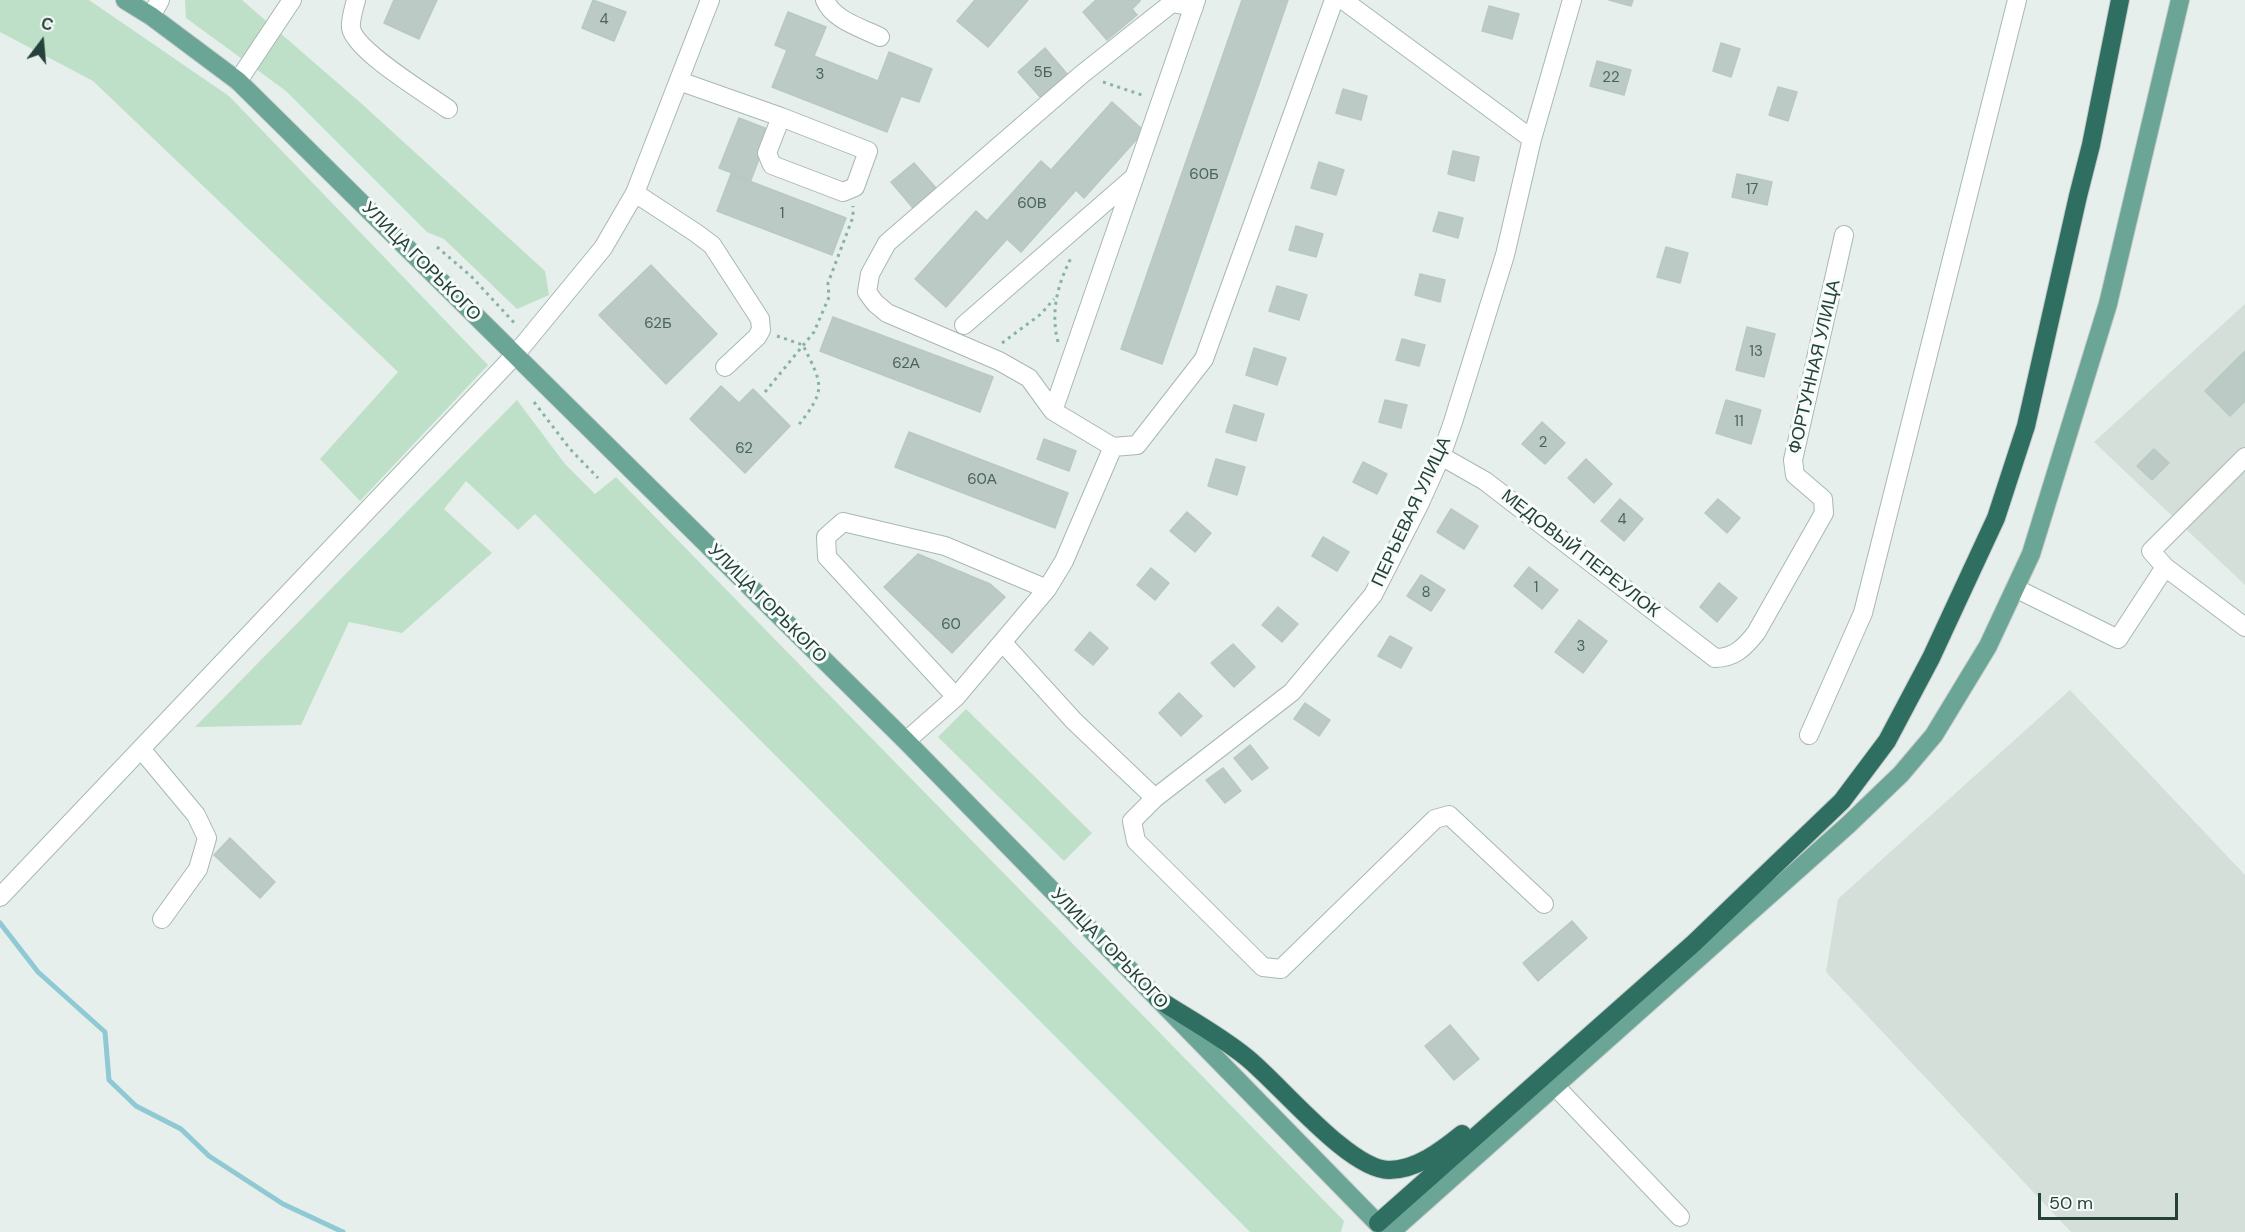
<!DOCTYPE html>
<html>
<head>
<meta charset="utf-8">
<style>
	body { margin:0 }
	#map { position:relative; width:2245px; height:1232px; overflow:hidden; background:#e6efeb; font-family:"DM Sans",sans-serif }
	canvas { display:block }
	.north { position:absolute; left:12px; top:12px; width:60px; height:60px; -webkit-text-stroke:4px #f7fbf9; paint-order:stroke; rotate:16deg; font-size:16px; font-weight:700; line-height:24px; text-align:center; color:#24423a }
	.north::after { content:''; display:block; margin:auto; width:21px; height:27px; background:#24423a; clip-path:polygon(50% 0,100% 100%,50% 72%,0 100%) }
	.scale { position:absolute; left:2038px; top:1193px; width:140px; height:27px; box-sizing:border-box; border:3px solid #24423a; border-top:0; padding-left:8px; font-size:18px; line-height:21px; white-space:nowrap; color:#24423a; -webkit-text-stroke:4px #f7fbf9; paint-order:stroke }
</style>
</head>
<body>
<div id="map">
<canvas width="2245" height="1232"></canvas>
<div class="north">С</div>
<div class="scale">50 m</div>
</div>
<script>
const g = document.querySelector('canvas').getContext('2d');
g.lineJoin = 'round';
function paint(path, color) { g.fillStyle = color; g.fill(path, 'evenodd'); }
function stroke(path, color, width, dash) { g.strokeStyle = color; g.lineWidth = width; g.lineCap = dash ? 'butt' : 'round'; g.setLineDash(dash || []); g.stroke(path); }
function drawText(font, color, halo, rows, align = 'center') {
  g.font = font + ' "DM Sans",sans-serif'; g.lineWidth = 6; g.setLineDash([]); g.textBaseline = 'middle'; g.strokeStyle = halo; g.fillStyle = color; for (const [text, x, y, turn = 0] of rows) {
    g.save(); g.translate(x, y); g.rotate((+turn || 0) * Math.PI / 180); g.textAlign = isNaN(turn) ? turn : align; if (halo) g.strokeText(text, 0, 0); g.fillText(text, 0, 0); g.restore();
  }
}
const built = new Path2D(`
	M2245 304V585L2094 442Z
	M2070 690 2245 875V1232H2071L1826 972 1838 899Z`);
const green = new Path2D(`
	M0 0H89L229 96 488 365 360 501 320 459 398 372 93 81 0 32Z
	M185 0H242L362 104 545 271 549 295 517 309 444 239 427 232 286 91 186 18Z
	M517 400 565 464 595 494 616 477 1344 1221 1341 1232H1250L535 514 518 530 466 481 444 509 492 553 402 633 349 622 301 725 195 727Z
	M966 709 1092 833 1064 861 938 737Z`);
const stream = new Path2D(`
	M0 923 38 972 105 1032 109 1080 136 1106 181 1129 209 1156 283 1204 343 1232`);
const building = new Path2D(`
	M394 0H437L419 39 384 23Z
	M593 0 626 12 614 41 582 28Z
	M975 0H1028L988 47 957 21Z
	M1096 0H1140V1L1132 9 1137 15 1107 40 1083 12Z
	M1242 0H1288L1162 364 1121 349Z
	M1609 0H1633L1631 6Z
	M1489 6 1519 14 1512 39 1482 31Z
	M788 12 826 27 814 56 878 81 889 52 932 69 919 102 901 96 887 132 772 87 787 50 775 45Z
	M1721 43 1740 49 1731 77 1713 71Z
	M1045 48 1068 75 1041 98 1018 72Z
	M1597 61 1631 70 1624 95 1590 86Z
	M1778 87 1797 92 1788 121 1769 115Z
	M1343 89 1367 96 1361 120 1336 113Z
	M1112 102 1144 131 1084 198 1076 190 1021 252 1007 239 946 307 915 279 976 211 987 221 1041 161 1051 170Z
	M739 118 770 130 751 180 719 168Z
	M1453 151 1479 157 1474 181 1448 174Z
	M1319 162 1344 170 1336 195 1311 188Z
	M914 163 936 188 913 208 891 182Z
	M731 174 846 218 832 255 717 211Z
	M1737 174 1772 182 1767 205 1732 197Z
	M1439 212 1463 218 1458 238 1433 231Z
	M1296 226 1323 234 1316 257 1289 250Z
	M1666 247 1688 253 1680 283 1657 277Z
	M651 265 717 334 666 384 599 315Z
	M1420 274 1445 280 1440 302 1415 295Z
	M1277 286 1307 295 1299 320 1269 311Z
	M833 317 993 377 980 412 820 351Z
	M1747 327 1775 334 1764 377 1736 370Z
	M1402 339 1425 345 1419 366 1396 360Z
	M1254 348 1286 358 1277 385 1246 375Z
	M2245 351V401L2230 416 2205 391Z
	M721 386 739 403 753 389 790 426 745 473 690 419Z
	M1385 400 1407 405 1401 428 1379 422Z
	M1726 400 1761 410 1751 444 1716 433Z
	M1234 405 1264 414 1256 441 1226 432Z
	M1542 422 1565 443 1545 464 1522 444Z
	M909 432 1068 493 1055 528 895 467Z
	M1044 439 1076 451 1069 471 1037 459Z
	M2154 449 2169 463 2152 480 2137 466Z
	M1216 459 1245 467 1237 495 1208 486Z
	M1586 459 1612 484 1594 503 1568 478Z
	M1363 462 1387 474 1377 494 1353 482Z
	M1620 499 1643 519 1624 541 1601 521Z
	M1718 499 1740 518 1727 533 1705 513Z
	M1451 509 1478 526 1464 549 1437 532Z
	M1187 512 1211 533 1195 552 1170 531Z
	M1323 537 1349 552 1337 571 1312 556Z
	M918 554 990 584 1005 597 952 653 884 587Z
	M1529 567 1558 590 1542 609 1514 586Z
	M1151 568 1169 583 1155 600 1137 585Z
	M1421 575 1445 590 1431 611 1407 596Z
	M1719 583 1737 598 1717 622 1700 607Z
	M1278 607 1298 624 1282 642 1262 625Z
	M1579 620 1607 641 1583 673 1555 652Z
	M1090 632 1108 648 1093 665 1075 650Z
	M1390 636 1412 648 1401 668 1378 656Z
	M1233 644 1255 667 1234 687 1211 663Z
	M1179 693 1202 716 1181 736 1159 713Z
	M1305 703 1330 720 1319 736 1294 719Z
	M1250 745 1268 768 1252 780 1234 758Z
	M1223 768 1241 791 1225 803 1206 780Z
	M230 838 275 882 260 898 214 855Z
	M1572 921 1587 938 1538 981 1523 963Z
	M1450 1025 1479 1059 1454 1080 1425 1046Z`);
const path = new Path2D(`
	M1103 82 1145 96
	M437 247 471 276 517 326
	M777 336 803 345C823 386 827 389 797 427
	M1058 342C1050 311 1058 283 1072 256
	M1002 343 1041 314 1054 299
	M765 392 814 332 829 297 828 283 853 217V206
	M534 402 570 449 598 478`);
const minor = new Path2D(`
	M356 0C354 8 350 20 351 28 355 51 427 94 448 109
	M825 0C833 20 862 28 880 37
	M1343 0 1532 139
	M1194 7 1172 3 1081 75 887 243 870 274 867 292 875 303 887 313 999 361 1029 378 1053 411 1113 447 1137 445 1204 359 1334 0
	M151 16 160 0
	M238 81 292 0
	M679 81 781 117 868 151 855 187 843 192 772 165 767 153 781 117
	M635 193 696 233 712 245 760 319 761 330 757 337 725 367
	M964 325 1133 178
	M1053 411 1196 0
	M1441 456 1485 481 1715 658C1734 658 1744 648 1756 633L1824 513 1823 499 1795 475 1793 460 1844 235
	M2165 567 2151 551 2245 457
	M2015 588 2118 639 2165 567 2245 627
	M1003 643 1074 721 1155 798 1292 692 1373 595 1419 505 1441 456 1453 422 1505 255 1532 139 1572 0
	M956 697 827 557 826 537 843 522 945 546 1047 589
	M1809 735 1863 613 2017 0
	M906 741 956 697 1047 589 1064 561 1113 447
	M141 749 196 815 207 838 198 869 162 919
	M1155 798 1132 821 1136 841 1263 967 1281 969 1435 819 1449 815 1544 904
	M0 897 515 355 603 248 635 193 710 0
	M1555 1086 1680 1217`);
const major = new Path2D(`
	M125 0 151 16 238 81 906 741 1386 1232
	M1391 1232 1848 825 1901 774 1934 735 1988 646 2031 554 2108 304 2180 0`);
const highway = new Path2D(`
	M1158 999C1187 1018 1219 1035 1246 1057 1279 1083 1349 1170 1389 1170 1416 1170 1441 1151 1462 1134
	M1378 1223 1694 943 1842 801 1887 741 1931 658 1996 518 2026 426 2078 196 2091 145 2120 0`);
const numberNames = [
	["4",604,20],
	["5Б",1043,73],
	["3",820,75],
	["22",1611,78],
	["60Б",1204,175],
	["17",1752,190],
	["60В",1032,204],
	["1",782,214],
	["62Б",658,324],
	["13",1756,352],
	["62А",906,364],
	["11",1739,422],
	["2",1543,443],
	["62",744,449],
	["60А",982,480],
	["4",1622,520],
	["1",1536,588],
	["8",1426,593],
	["60",951,625],
	["3",1581,647]
];
const streetNames = [
	["УЛИЦА ГОРЬКОГО",421,262,45],
	["ФОРТУННАЯ УЛИЦА",1815,367,-77],
	["ПЕРЬЕВАЯ УЛИЦА",1412,512,-65],
	["МЕДОВЫЙ ПЕРЕУЛОК",1580,554,38],
	["УЛИЦА ГОРЬКОГО",767,604,45],
	["УЛИЦА ГОРЬКОГО",1109,949,46]
];
paint(built, '#d4dfda');
paint(green, '#bfe0c8');
stroke(stream, '#8ec9d4', 5);
paint(building, '#bbcac4');
stroke(building, '#b8c9c2', 1.5);
stroke(minor, '#a8b8b2', 20);
stroke(major, '#c2cac8', 20);
stroke(highway, '#c2cac8', 20);
stroke(path, '#86b3a5', 3, [3, 4.5]);
stroke(minor, '#fff', 18);
stroke(major, '#6aa596', 18);
stroke(highway, '#2f6f62', 18);
drawText('15px', '#4a645c', null, numberNames);
drawText('18px', '#24423a', '#f7fbf9', streetNames);
</script>
</body>
</html>
